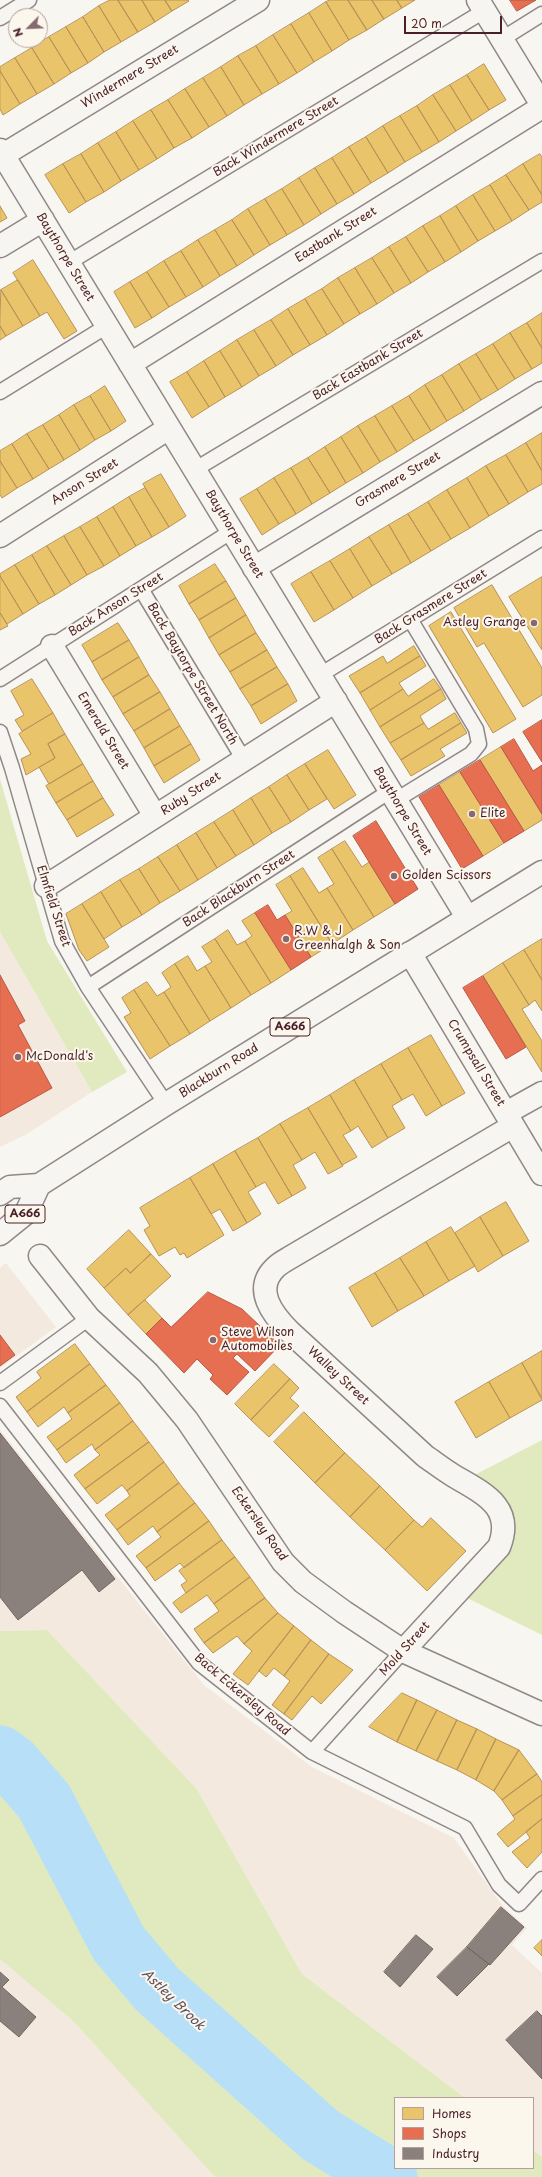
<!DOCTYPE html>
<html>
<head>
<meta charset="utf-8">
<style>
	body { margin:0 }
	#map { position:relative; width:542px; height:2177px; overflow:hidden; background:#f8f6f0; font-family:"Playpen Sans",sans-serif }
	canvas { display:block }
	.legend { position:absolute; left:394px; top:2097px; width:140px; height:72px; box-sizing:border-box; background:#fbf7ec; border:1px solid #b4a19f; margin:0; padding:5px 7px; list-style:none; font-size:12px; color:#4a1f2b }
	.legend li { display:flex; align-items:center; gap:8px; height:20px }
	.legend b { width:20px; border:1px solid #b4a19f }
	.north { position:absolute; left:8px; top:8px; width:40px; height:40px; box-sizing:border-box; background:#fbf7ec; border:1px solid #b4a19f; border-radius:50%; rotate:246deg; font-size:11px; font-weight:700; line-height:16px; text-align:center; color:#4a1f2b }
	.north::after { content:''; display:block; margin:auto; width:14px; height:18px; background:#876a70; clip-path:polygon(50% 0,100% 100%,50% 72%,0 100%) }
	.scale { position:absolute; left:404px; top:16px; width:98px; height:18px; box-sizing:border-box; border:2px solid #4a1f2b; border-top:0; padding-left:5px; font-size:12px; line-height:14px; white-space:nowrap; color:#4a1f2b; -webkit-text-stroke:3px #fbf7ec; paint-order:stroke }
</style>
</head>
<body>
<div id="map">
<canvas width="542" height="2177"></canvas>
<ul class="legend">
<li><b style="height:11px;background:#e9c46a"></b>Homes</li>
<li><b style="height:11px;background:#e76f51"></b>Shops</li>
<li><b style="height:11px;background:#8a817c"></b>Industry</li>
</ul>
<div class="north">N</div>
<div class="scale">20 m</div>
</div>
<script>
const g = document.querySelector('canvas').getContext('2d');
g.lineJoin = 'round';
function paint(path, color) { g.fillStyle = color; g.fill(path, 'evenodd'); }
function stroke(path, color, width, dash) { g.strokeStyle = color; g.lineWidth = width; g.lineCap = dash ? 'butt' : 'round'; g.setLineDash(dash || []); g.stroke(path); }
function drawText(font, color, halo, rows, align = 'center') {
  g.font = font + ' "Playpen Sans",sans-serif'; g.lineWidth = 4; g.setLineDash([]); g.textBaseline = 'middle'; g.strokeStyle = halo; g.fillStyle = color; for (const [text, x, y, turn = 0] of rows) {
    g.save(); g.translate(x, y); g.rotate((+turn || 0) * Math.PI / 180); g.textAlign = isNaN(turn) ? turn : align; if (halo) g.strokeText(text, 0, 0); g.fillText(text, 0, 0); g.restore();
  }
}
const built = new Path2D(`
	M0 932 92 1092 27 1134 0 1147Z
	M6 1263 56 1327 0 1368V1268Z
	M0 1430 204 1685 312 1767 454 1838 502 1905 527 1928 512 1945 542 1973V2157L533 2150V2098H465L302 1974 196 1788 47 1630 0 1631Z
	M0 1959 74 2022 215 2177H0Z`);
const green = new Path2D(`
	M0 779 47 941 127 1072 92 1092 0 932Z
	M542 1440V1635L457 1593 504 1521 463 1481Z
	M47 1630 196 1788 302 1974 465 2098H395V2168H533V2150L542 2157V2177H215L74 2022 0 1959V1631Z`);
const homes = new Path2D(`
	M110 0H118L138 32 121 42 99 6Z
	M118 0H142L155 22 138 32Z
	M142 0H165L172 11 155 22Z
	M165 0H188L189 1 172 11Z
	M330 0H348L367 30 349 40 326 2Z
	M348 0H372L384 19 367 30Z
	M372 0H397L402 8 384 19Z
	M397 0H415L402 8Z
	M326 2 349 40 332 51 309 13Z
	M99 6 121 42 104 52 83 17Z
	M309 13 332 51 314 62 291 24Z
	M83 17 104 52 88 63 66 27Z
	M291 24 314 62 297 73 273 35Z
	M66 27 88 63 71 73 49 37Z
	M273 35 297 73 279 84 256 46Z
	M49 37 71 73 54 84 32 48Z
	M256 46 279 84 262 94 238 56Z
	M32 48 54 84 37 94 15 58Z
	M238 56 262 94 244 105 221 67Z
	M15 58 37 94 20 104 0 71V67Z
	M484 64 506 100 489 110 467 75Z
	M221 67 244 105 227 116 203 78Z
	M0 71 20 104 3 115 0 109Z
	M467 75 489 110 472 121 450 85Z
	M203 78 227 116 209 127 185 89Z
	M450 85 472 121 456 131 433 95Z
	M185 89 209 127 192 138 168 100Z
	M433 95 456 131 439 142 417 106Z
	M168 100 192 138 174 148 151 110Z
	M417 106 439 142 422 152 400 116Z
	M151 110 174 148 157 159 133 121Z
	M400 116 422 152 405 162 383 126Z
	M133 121 157 159 139 170 116 132Z
	M383 126 405 162 388 173 366 137Z
	M116 132 139 170 121 181 98 143Z
	M366 137 388 173 371 183 349 147Z
	M98 143 121 181 104 192 81 154Z
	M349 147 371 183 354 194 332 158Z
	M81 154 104 192 86 202 63 164Z
	M540 154 542 157V195L523 164Z
	M332 158 354 194 337 204 315 168Z
	M63 164 86 202 69 213 45 175Z
	M523 164 542 195V202L529 210 506 175Z
	M315 168 337 204 321 214 299 178Z
	M506 175 529 210 512 221 490 185Z
	M299 178 321 214 304 225 282 189Z
	M490 185 512 221 495 231 473 195Z
	M282 189 304 225 287 235 265 199Z
	M473 195 495 231 478 241 456 206Z
	M265 199 287 235 270 245 248 209Z
	M0 206 7 218 0 222Z
	M456 206 478 241 461 252 440 216Z
	M248 209 270 245 254 255 232 220Z
	M440 216 461 252 445 262 423 226Z
	M232 220 254 255 237 266 215 230Z
	M423 226 445 262 428 272 406 237Z
	M215 230 237 266 220 276 198 240Z
	M406 237 428 272 411 283 389 247Z
	M198 240 220 276 203 287 181 251Z
	M389 247 411 283 394 293 372 258Z
	M181 251 203 287 186 297 164 261Z
	M372 258 394 293 377 304 355 268Z
	M33 260 77 331 64 339 47 312 40 316 13 273Z
	M164 261 186 297 169 307 147 272Z
	M355 268 377 304 360 314 338 278Z
	M147 272 169 307 152 318 130 282Z
	M338 278 360 314 344 324 322 289Z
	M18 280 40 316 23 326 1 290Z
	M130 282 152 318 135 328 114 292Z
	M322 289 344 324 327 335 305 299Z
	M1 290 23 326 6 336 0 326Z
	M305 299 327 335 310 345 288 309Z
	M288 309 310 345 293 355 271 320Z
	M542 313V348L527 323Z
	M271 320 293 355 276 366 254 330Z
	M527 323 542 348V363L532 369 510 333Z
	M0 326 6 336 0 340Z
	M254 330 276 366 259 376 237 340Z
	M510 333 532 369 515 379 493 344Z
	M237 340 259 376 242 387 220 351Z
	M493 344 515 379 498 390 476 354Z
	M220 351 242 387 225 397 204 361Z
	M476 354 498 390 481 400 459 364Z
	M204 361 225 397 209 407 187 372Z
	M459 364 481 400 464 411 442 375Z
	M187 372 209 407 192 418 170 382Z
	M442 375 464 411 447 421 425 385Z
	M425 385 447 421 431 431 409 396Z
	M105 386 126 421 111 431 90 396Z
	M90 396 111 431 95 440 74 405Z
	M409 396 431 431 414 441 392 406Z
	M74 405 95 440 80 450 59 415Z
	M392 406 414 441 397 452 375 416Z
	M59 415 80 450 64 460 43 425Z
	M375 416 397 452 380 462 358 426Z
	M43 425 64 460 49 469 27 434Z
	M358 426 380 462 363 473 341 437Z
	M542 433V471L526 443Z
	M27 434 49 469 33 479 12 444Z
	M341 437 363 473 346 483 325 447Z
	M526 443 542 471V484L528 492 506 455Z
	M12 444 33 479 17 488 0 461V451Z
	M325 447 346 483 330 493 308 458Z
	M506 455 528 492 509 504 486 466Z
	M308 458 330 493 312 504 291 468Z
	M0 461 17 488 2 498 0 495Z
	M486 466 509 504 489 516 467 478Z
	M291 468 312 504 296 514 274 478Z
	M161 474 186 516 169 527 143 484Z
	M274 478 296 514 279 524 257 489Z
	M467 478 489 516 470 528 447 490Z
	M145 488 169 527 152 537 129 497Z
	M257 489 279 524 262 535 240 499Z
	M447 490 470 528 451 539 428 502Z
	M129 497 152 537 136 546 113 507Z
	M428 502 451 539 431 551 408 514Z
	M113 507 136 546 120 556 97 517Z
	M408 514 431 551 411 563 389 525Z
	M97 517 120 556 104 566 80 527Z
	M389 525 411 563 392 574 369 537Z
	M80 527 104 566 87 575 64 536Z
	M64 536 87 575 71 585 47 546Z
	M369 537 392 574 372 586 350 549Z
	M47 546 71 585 55 595 32 555Z
	M350 549 372 586 353 598 330 561Z
	M32 555 55 595 39 604 15 565Z
	M330 561 353 598 334 610 311 572Z
	M215 564 226 581 189 604 179 586Z
	M15 565 39 604 23 614 0 576V574Z
	M311 572 334 610 314 622 291 584Z
	M0 576 23 614 7 624 0 613Z
	M542 577V650L509 597Z
	M226 581 236 598 199 620 189 604Z
	M492 585 542 668V695L523 707 484 643 477 647 454 608Z
	M236 598 246 615 209 638 199 620Z
	M451 612 516 719 493 733 429 626Z
	M0 613 8 626 0 630Z
	M246 615 256 633 219 655 209 638Z
	M118 623 129 640 92 662 82 645Z
	M256 633 267 650 230 672 219 655Z
	M129 640 139 657 102 680 92 662Z
	M414 646 420 656 360 693 349 676 383 656 387 663Z
	M267 650 277 667 240 689 230 672Z
	M420 656 426 666 399 683 403 689 370 710 360 693Z
	M139 657 149 675 113 697 102 680Z
	M277 667 288 684 251 706 240 689Z
	M149 675 160 692 123 714 113 697Z
	M32 679 53 713 22 731 15 720 24 715 11 691Z
	M434 679 441 689 380 727 370 710 403 689 408 696Z
	M288 684 297 701 261 724 251 706Z
	M441 689 446 699 420 716 424 723 390 743 380 727Z
	M160 692 170 709 134 731 123 714Z
	M170 709 180 726 144 748 134 731Z
	M53 713 65 734 48 744 55 758 26 775 21 759 31 754 19 734Z
	M455 713 461 723 401 760 390 743 424 723 428 729Z
	M461 723 467 733 440 749 445 756 411 776 401 760Z
	M180 726 191 744 154 766 144 748Z
	M65 734 83 764 49 784 39 767 55 758 48 744Z
	M191 744 200 760 164 783 154 766Z
	M501 747 542 814V820L524 831 480 760Z
	M328 750 356 795 334 809 305 764Z
	M83 764 93 781 56 803 46 786Z
	M305 764 327 799 309 810 287 775Z
	M460 772 504 843 483 856 439 785Z
	M287 775 309 810 291 822 269 787Z
	M93 781 103 798 67 820 56 803Z
	M269 787 291 822 272 833 251 798Z
	M103 798 114 815 77 837 67 820Z
	M251 798 272 833 254 845 233 810Z
	M233 810 254 845 236 856 214 822Z
	M214 822 236 856 217 868 196 833Z
	M196 833 217 868 198 880 177 845Z
	M345 841 362 867 369 862 395 904 374 917 332 849Z
	M177 845 198 880 180 891 158 857Z
	M332 849 374 917 353 930 327 888 334 884 318 858Z
	M158 857 180 891 160 903 139 869Z
	M303 868 319 893 327 888 353 930 332 944 290 876Z
	M139 869 160 903 142 915 120 880Z
	M290 876 332 944 311 957 285 915 292 911 276 885Z
	M120 880 142 915 122 927 101 892Z
	M101 892 122 927 104 939 82 904Z
	M82 904 109 947 87 961 79 950 66 914Z
	M255 913 291 970 271 983 245 941 252 936 242 921Z
	M228 930 237 945 245 941 271 983 251 995 215 939Z
	M215 939 251 995 231 1008 205 966 212 962 202 947Z
	M542 939V980L524 950Z
	M524 950 542 980V1011L535 1000 529 1005 503 963Z
	M188 956 197 971 205 966 231 1008 210 1021 175 964Z
	M503 963 529 1005 522 1009 542 1041V1072L483 976Z
	M175 964 210 1021 190 1034 164 992 171 987 162 973Z
	M147 982 157 996 164 992 190 1034 170 1046 134 990Z
	M134 990 170 1046 150 1059 124 1017 131 1013 122 998Z
	M431 1035 465 1093 442 1106 408 1048Z
	M408 1048 442 1106 426 1116 413 1094 402 1100 381 1064Z
	M381 1064 402 1100 392 1106 405 1128 388 1138 354 1080Z
	M354 1080 388 1138 372 1148 358 1126 351 1131 330 1095Z
	M330 1095 351 1131 343 1135 357 1157 342 1165 308 1108Z
	M308 1108 343 1166 328 1174 315 1152 302 1160 280 1124Z
	M280 1124 302 1160 293 1165 306 1188 292 1196 258 1138Z
	M258 1138 292 1196 278 1204 265 1182 256 1187 235 1151Z
	M235 1151 256 1187 248 1192 261 1214 247 1223 213 1164Z
	M213 1164 247 1223 233 1231 220 1209 211 1214 190 1178Z
	M190 1178 224 1235 187 1258 184 1253 180 1255 175 1247 159 1256 144 1230 150 1226 140 1208Z
	M506 1202 529 1241 503 1256 480 1217Z
	M480 1217 503 1256 478 1272 455 1233Z
	M451 1227 475 1266 449 1281 426 1242Z
	M129 1230 151 1254 130 1273 126 1268 104 1288 87 1269Z
	M426 1242 449 1281 424 1296 400 1258Z
	M151 1254 171 1276 128 1315 104 1288 126 1268 130 1273Z
	M400 1258 424 1296 398 1311 375 1273Z
	M375 1273 398 1311 372 1327 349 1288Z
	M145 1300 162 1318 146 1334 128 1315Z
	M75 1344 90 1364 27 1412 16 1397 41 1378 37 1372Z
	M542 1351V1398L522 1363Z
	M522 1363 542 1400 510 1418 489 1382Z
	M90 1364 106 1385 68 1413 64 1407 38 1427 27 1412Z
	M274 1364 290 1379 251 1420 235 1404Z
	M290 1379 299 1388 290 1398 299 1406 269 1437 251 1420Z
	M489 1382 510 1418 476 1438 455 1402Z
	M106 1385 120 1403 57 1450 47 1437 72 1419 68 1413Z
	M120 1403 133 1421 95 1450 92 1444 66 1463 57 1450Z
	M304 1412 345 1453 315 1483 274 1442Z
	M133 1421 149 1442 85 1489 74 1475 100 1455 95 1450Z
	M149 1442 164 1462 127 1491 122 1485 97 1504 85 1489Z
	M345 1453 380 1486 350 1517 315 1483Z
	M164 1462 179 1483 117 1530 105 1515 130 1496 127 1491Z
	M179 1483 195 1503 157 1532 153 1526 128 1545 117 1530Z
	M380 1486 414 1520 385 1550 350 1517Z
	M195 1503 209 1521 146 1568 136 1556 161 1537 157 1532Z
	M431 1518 466 1551 427 1591 385 1550 414 1520 422 1527Z
	M209 1521 222 1540 184 1568 180 1563 155 1581 146 1568Z
	M222 1540 235 1557 186 1593 181 1585 187 1581 179 1571Z
	M235 1557 250 1577 214 1604 207 1595 181 1613 173 1603Z
	M250 1577 265 1598 204 1643 194 1629 219 1611 214 1604Z
	M265 1598 278 1613 244 1644 237 1636 213 1653 204 1643Z
	M278 1613 294 1626 248 1685 233 1674 252 1651 244 1644Z
	M294 1626 311 1640 284 1676 274 1668 266 1677 259 1671Z
	M311 1640 329 1654 284 1714 272 1705 290 1681 284 1676Z
	M329 1654 353 1670 321 1704 312 1696 292 1720 284 1714Z
	M402 1693 417 1700 397 1742 369 1727Z
	M417 1700 437 1710 416 1751 397 1742Z
	M437 1710 457 1720 437 1761 416 1751Z
	M457 1720 477 1729 457 1770 437 1761Z
	M477 1729 496 1739 476 1780 457 1770Z
	M496 1739 519 1750 494 1791 476 1780Z
	M519 1750 537 1774 502 1800 494 1791Z
	M537 1774 542 1782V1795L513 1816 502 1800Z
	M542 1795V1819L508 1847 497 1834 515 1819 513 1816Z
	M542 1819V1852L527 1868 512 1852 530 1838 526 1832Z
	M542 1940V1956L534 1948Z`);
const shops = new Path2D(`
	M510 0H536L517 11Z
	M542 720V762L523 732Z
	M514 739 533 771 542 765V814L501 747Z
	M480 760 524 831 504 843 460 772Z
	M439 785 483 856 462 869 419 797Z
	M376 821 418 889 395 904 353 836Z
	M268 905 277 920 285 915 311 957 291 970 255 913Z
	M0 975 25 1021 18 1025 52 1088 0 1117Z
	M483 976 526 1047 506 1059 463 988Z
	M208 1292 242 1309 280 1345 255 1371 237 1354 233 1358 249 1372 227 1395 210 1379 213 1375 197 1359 184 1373 146 1334 162 1318 171 1327Z
	M0 1335 15 1355 0 1366Z`);
const industry = new Path2D(`
	M0 1433 115 1579 99 1592 82 1570 18 1620 0 1597Z
	M501 1907 524 1927 490 1965 467 1947Z
	M416 1935 433 1949 400 1987 384 1972Z
	M467 1947 489 1964 457 1996 437 1977Z
	M0 1972 9 1980 2 1987 36 2017 19 2037 0 2021Z
	M537 2011 542 2016V2079L506 2040Z`);
const river = new Path2D(`
	M0 1755 12 1764 44 1801 119 1944 157 1989 320 2135 388 2177`);
const service = new Path2D(`
	M0 18 29 0
	M502 39 542 14
	M68 263 484 11
	M0 392 107 326
	M194 470 542 261
	M141 589 244 760
	M320 675 542 538
	M0 679 232 531
	M0 732 12 768 62 941 88 987 166 1104
	M396 800 471 754 479 744 476 729 410 619
	M88 987 390 791
	M0 1383 89 1318
	M0 1406 199 1663 312 1752 465 1828 499 1885 519 1904 542 1879
	M312 1752 403 1651`);
const minor = new Path2D(`
	M478 0 542 105
	M0 150 467 917
	M3 155 258 0
	M0 246 43 220
	M130 364 542 107
	M0 536 169 428
	M254 568 542 393
	M52 646 155 816
	M46 886 336 701
	M410 953 542 1174
	M506 1113 542 1093
	M40 1256 89 1318 148 1373 187 1420 283 1562 303 1582 344 1612 403 1651 542 1714
	M403 1651 499 1547C515 1507 483 1493 454 1476 444 1470 435 1463 425 1456L290 1332C273 1315 252 1289 276 1267 280 1263 286 1260 291 1257L513 1126`);
const trunk = new Path2D(`
	M0 1194 10 1187 39 1185 166 1104 542 872
	M0 1234 26 1213 39 1185`);
const markers = [
	[534,623,4,"#876a70"],
	[472,814,4,"#876a70"],
	[394,876,4,"#876a70"],
	[286,939,4,"#876a70"],
	[18,1057,4,"#876a70"],
	[213,1340,4,"#876a70"]
];
const shields = [
	[290,1027,40],
	[25,1214,40]
];
const shieldNames = [
	["A666",290,1027],
	["A666",25,1214]
];
const streetNames = [
	["Windermere Street",130,77,-31],
	["Back Windermere Street",276,137,-31],
	["Eastbank Street",336,235,-32],
	["Baythorpe Street",65,257,59],
	["Back Eastbank Street",368,365,-31],
	["Grasmere Street",398,480,-31],
	["Anson Street",85,482,-32],
	["Baythorpe Street",234,534,59],
	["Back Anson Street",116,605,-32],
	["Back Grasmere Street",431,607,-32],
	["Back Baytorpe Street North",192,674,59],
	["Emerald Street",103,731,59],
	["Ruby Street",191,794,-33],
	["Baythorpe Street",402,811,59],
	["Back Blackburn Street",239,889,-33],
	["Elmfield Street",53,906,72],
	["Crumpsall Street",476,1063,59],
	["Blackburn Road",219,1071,-32],
	["Walley Street",338,1376,43],
	["Eckersley Road",259,1524,55],
	["Mold Street",405,1649,-48],
	["Back Eckersley Road",242,1695,40]
];
const poiNames = [
	["Astley Grange",526,623,"right"],
	["Elite",480,814],
	["Golden Scissors",402,876],
	["R.W & J",294,932],
	["Greenhalgh & Son",294,946],
	["McDonald's",26,1057],
	["Steve Wilson",221,1333],
	["Automobiles",221,1347]
];
const waterNames = [
	["Astley Brook",173,2000,44]
];
paint(built, '#f4e9df');
paint(green, '#e0eabe');
paint(homes, '#e9c46a');
stroke(homes, '#b99257', 1);
paint(shops, '#e76f51');
stroke(shops, '#b85746', 1);
paint(industry, '#8a817c');
stroke(industry, '#776464', 1);
stroke(river, '#b7e0f8', 59);
stroke(service, '#918787', 17);
stroke(minor, '#918787', 25);
stroke(trunk, '#918787', 25);
stroke(service, '#f6f5f1', 14);
stroke(minor, '#f6f5f1', 22);
stroke(trunk, '#f6f5f1', 22);
for (const [x, y, r, color] of markers) { const dot = new Path2D(); dot.arc(x, y, r, 0, 2 * Math.PI); g.fillStyle = color; g.fill(dot); stroke(dot, '#fbf7ec', 1.5); }
for (const [x, y, w] of shields) { const box = new Path2D(); box.roundRect(x - w / 2, y - 9, w, 18, 3); g.fillStyle = '#fbf7ec'; g.fill(box); stroke(box, '#4a1f2b', 1); }
drawText('bold 11px', '#4a1f2b', null, shieldNames);
drawText('12px', '#4a1f2b', '#fbf7ec', streetNames);
drawText('12px', '#4a1f2b', '#fbf7ec', poiNames, 'left');
drawText('italic 13px', '#5e4d5f', '#fbf7ec', waterNames);
</script>
</body>
</html>
